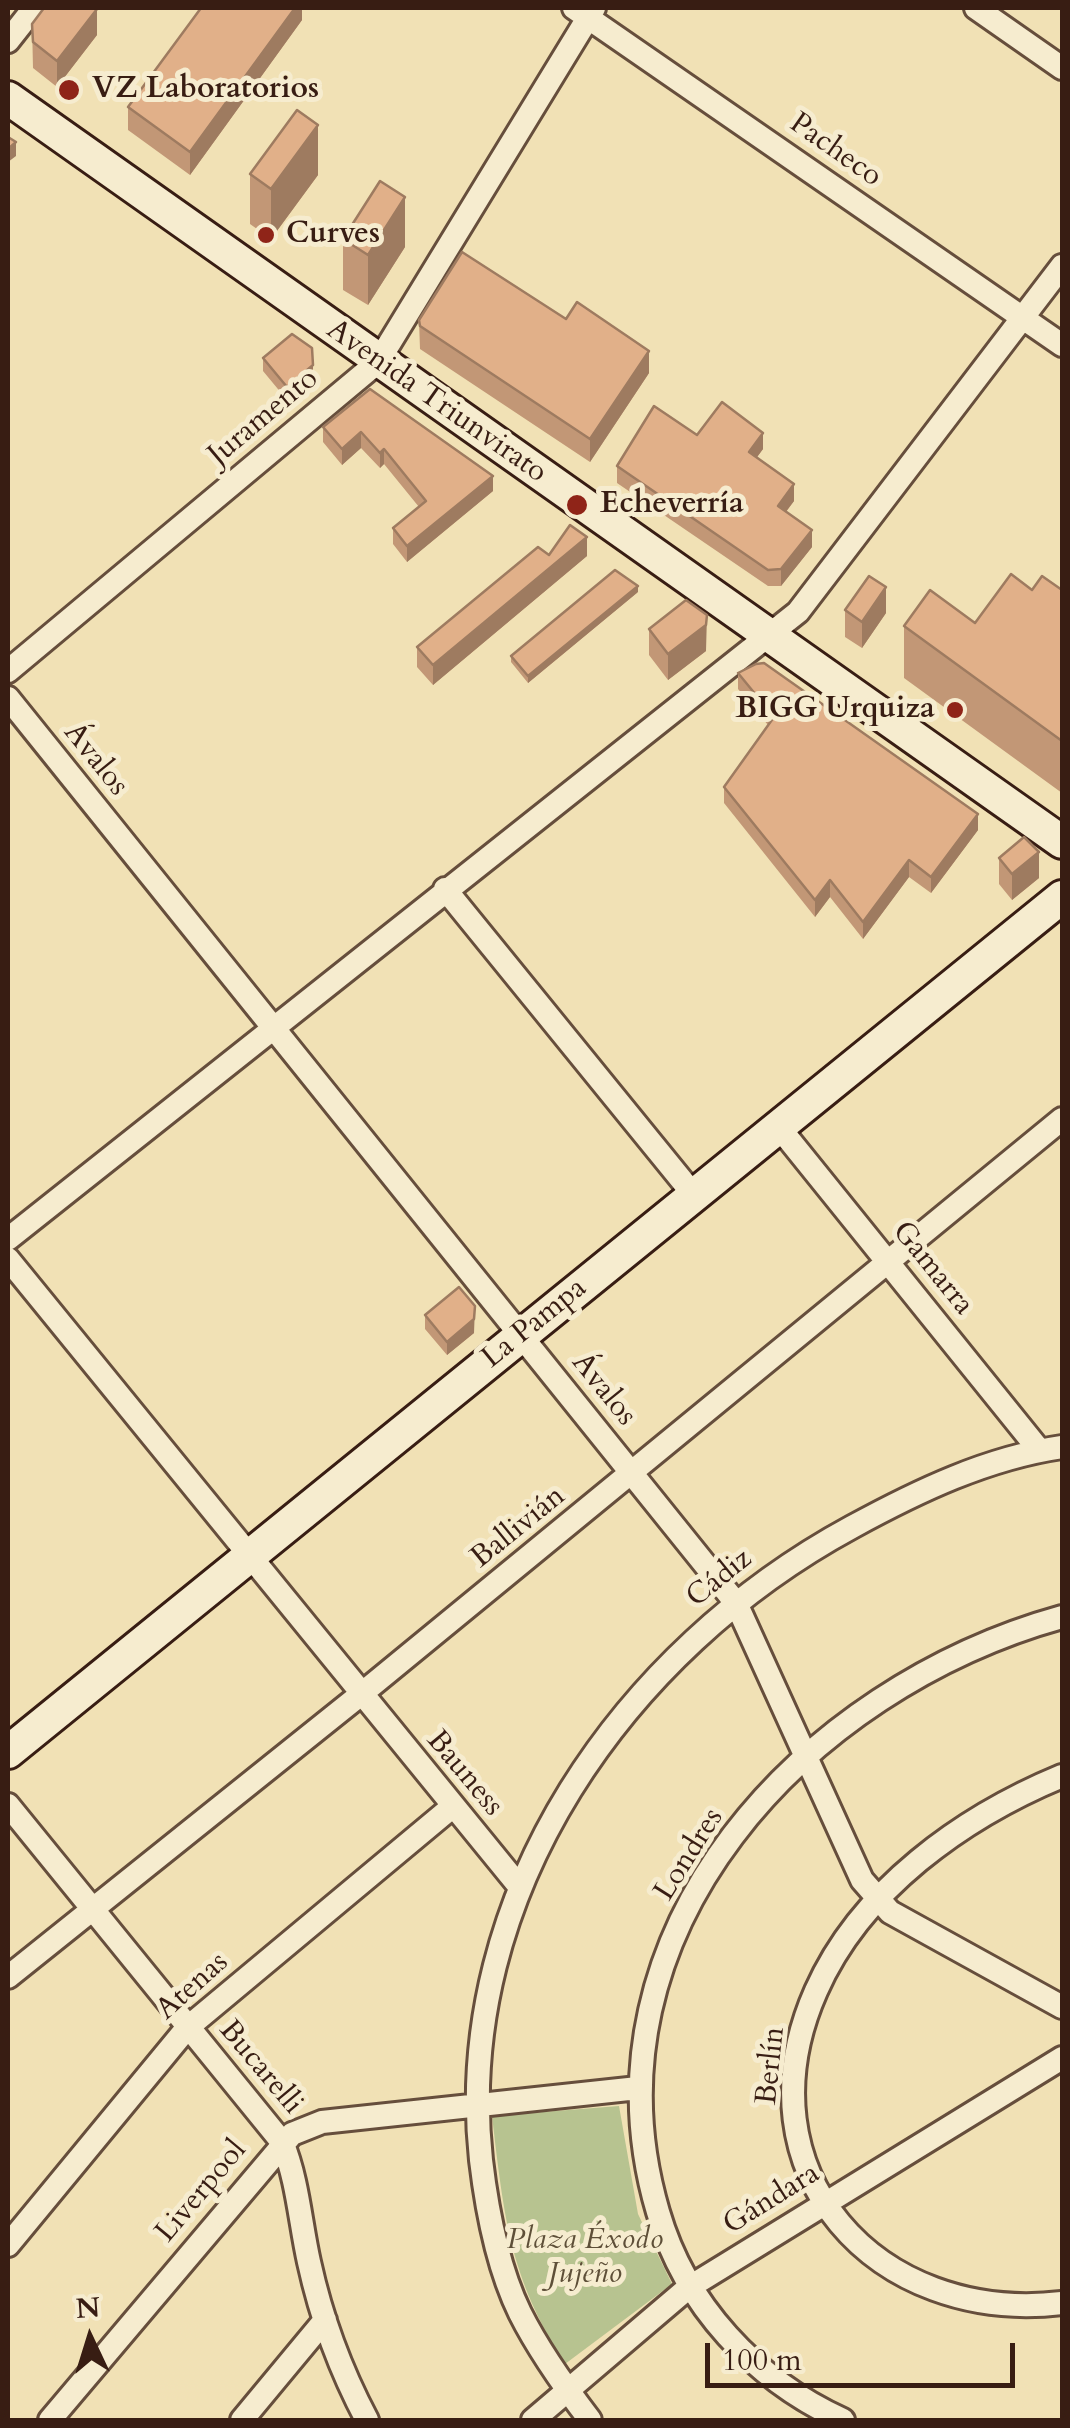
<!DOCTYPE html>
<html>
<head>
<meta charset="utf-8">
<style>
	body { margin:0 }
	#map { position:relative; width:1070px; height:2428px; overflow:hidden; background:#f1e1b5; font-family:Cardo,serif }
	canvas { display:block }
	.frame { position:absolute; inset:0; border:10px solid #381d13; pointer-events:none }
	.north { position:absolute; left:40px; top:2288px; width:100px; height:100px; -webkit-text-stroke:8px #f6eccf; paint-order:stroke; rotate:356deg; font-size:28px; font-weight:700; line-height:40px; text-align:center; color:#381d13 }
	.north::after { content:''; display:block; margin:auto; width:35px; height:45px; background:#381d13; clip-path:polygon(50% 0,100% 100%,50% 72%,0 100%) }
	.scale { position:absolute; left:705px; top:2343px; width:310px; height:45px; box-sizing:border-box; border:5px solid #381d13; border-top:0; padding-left:12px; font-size:30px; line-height:35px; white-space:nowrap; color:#381d13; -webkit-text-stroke:8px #f6eccf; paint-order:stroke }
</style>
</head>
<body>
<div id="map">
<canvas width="1070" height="2428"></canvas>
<div class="frame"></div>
<div class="north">N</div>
<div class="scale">100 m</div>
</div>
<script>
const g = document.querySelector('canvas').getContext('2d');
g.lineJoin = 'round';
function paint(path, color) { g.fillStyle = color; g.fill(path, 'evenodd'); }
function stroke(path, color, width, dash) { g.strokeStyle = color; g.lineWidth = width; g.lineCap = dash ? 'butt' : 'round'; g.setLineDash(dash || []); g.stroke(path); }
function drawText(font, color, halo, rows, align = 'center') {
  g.font = font + ' Cardo,serif'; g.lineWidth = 10; g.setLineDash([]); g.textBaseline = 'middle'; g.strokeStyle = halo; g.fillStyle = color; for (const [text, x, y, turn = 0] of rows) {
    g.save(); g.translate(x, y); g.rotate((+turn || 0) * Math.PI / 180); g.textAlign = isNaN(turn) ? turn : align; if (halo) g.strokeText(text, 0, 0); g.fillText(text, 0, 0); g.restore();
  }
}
const green = new Path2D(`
	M619 2106 638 2214 672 2284 565 2364C509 2276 504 2216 492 2116Z`);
const street = new Path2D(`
	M574 8 1062 345
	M976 8 1062 68
	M8 41 34 8
	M8 671 378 362 594 8
	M8 698 736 1603 862 1880 890 1912 1062 2007
	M445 889 693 1194
	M778 1126 1040 1451
	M8 1239 798 612 1062 266
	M8 1259 519 1886
	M1062 1776C963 1817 861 1889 816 1991 736 2172 877 2325 1062 2303
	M8 1805 282 2142C298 2181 300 2222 309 2262 321 2317 341 2371 367 2420
	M8 1977 360 1695 1062 1119
	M8 2245 187 2028 452 1807
	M50 2420 292 2134 322 2122 638 2088
	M242 2420 325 2320
	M533 2420 688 2288 1062 2058
	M590 2420C564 2386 539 2351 520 2313 497 2266 487 2211 481 2160 452 1894 625 1650 852 1527 918 1491 987 1458 1062 1447
	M843 2420C755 2380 685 2305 658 2212 575 1931 806 1688 1062 1617`);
const secondary = new Path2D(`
	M8 98 1062 842
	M8 1752 1062 897`);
const wall = new Path2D(`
	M302 8V20L190 175 128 130V107Z
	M32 24 97 35 57 87 33 68Z
	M250 174 318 175 271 239 250 224Z
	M343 239 405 247 368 305 343 290Z
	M419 320 649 373 590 462 420 349Z
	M263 358 313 378 287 400 263 371Z
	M370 389 493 491 407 562 393 544V528L419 507 384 464 380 468 361 448 342 465 323 442V427Z
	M697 435 763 449 757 457 794 501 786 512 812 547 781 586H768L617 483V466Z
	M549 555 587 556 433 685 417 667V647Z
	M1032 590H1062V793L904 678V626L975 623Z
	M638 592 528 683 511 662V656Z
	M845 610 886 613 862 648 845 637Z
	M649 629 706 651 668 680 649 655Z
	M738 673 978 830 931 893 909 877 863 939 830 897 815 917 724 803V787L768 725 738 689Z
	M999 858 1039 878 1012 900 999 884Z
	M425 1315 474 1333 447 1355 425 1329Z`);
const shadedWall = new Path2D(`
	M295 8H302V20L190 175V152Z
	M97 9V35L57 87V61Z
	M318 125V175L271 239V189Z
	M16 142V156L8 162V149Z
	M405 197V247L368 305V255Z
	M649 351V373L590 462V439Z
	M313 365V378L287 400V387Z
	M361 432V448L342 465V449Z
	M763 433V449L749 468V452Z
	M384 449V464L380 468V453Z
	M493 476V491L407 562V546Z
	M794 484V501L778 522V506Z
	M812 530V547L781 586V569Z
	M587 537V556L433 685V665Z
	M638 586V592L528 683V676Z
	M886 587V613L862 648V622Z
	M707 615 706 651 668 680V654Z
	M978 814V830L931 893V877Z
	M1039 852V878L1012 900V874Z
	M909 860V877L863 939V922Z
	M830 880V897L815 917V900Z
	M475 1306 474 1333 447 1355V1342Z`);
const building = new Path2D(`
	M44 8H95L97 9 57 61 33 42 32 24Z
	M201 8H295L190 152 128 107Z
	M297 110 318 125 271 189 250 174Z
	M8 137 16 142 8 149Z
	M380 181 405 197 368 255 343 239Z
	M462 252 566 319 577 302 649 351 590 439 420 326 419 320Z
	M292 334 312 348 313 365 287 387 263 358Z
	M370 389 493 476 407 546 393 528 426 501 384 449 380 453 361 432 342 449 323 427Z
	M722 402 763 433 749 452 794 484 778 506 812 530 781 569 768 570 617 466 654 406 697 435Z
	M570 525 587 537 433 665 417 647 538 547 549 555Z
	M615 570 638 586 528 676 511 656Z
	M1011 574 1032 590 1042 576 1062 590V741L904 626 930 590 975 623Z
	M869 576 886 587 862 622 845 610Z
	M686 600 707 615 706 625 668 654 649 629Z
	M764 663 978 814 931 877 909 860 863 922 830 880 815 900 724 787 774 717 738 673 756 664Z
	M1024 837 1039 852 1012 874 999 858Z
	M459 1287 475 1306 474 1319 447 1342 425 1315Z`);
const markers = [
	[69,90,12,"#8f2418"],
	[266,235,10,"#8f2418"],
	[577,505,12,"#8f2418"],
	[955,710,10,"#8f2418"]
];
const poiNames = [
	["VZ Laboratorios",92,90],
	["Curves",286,235],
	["Echeverría",600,505],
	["BIGG Urquiza",935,710,"right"]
];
const streetNames = [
	["Pacheco",835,151,35],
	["Avenida Triunvirato",436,402,35],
	["Juramento",264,418,-40],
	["Ávalos",95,760,51],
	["Gamarra",932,1269,51],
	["La Pampa",535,1324,-39],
	["Ávalos",603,1390,51],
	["Ballivián",519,1528,-39],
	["Cádiz",720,1579,-39],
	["Bauness",464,1774,50],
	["Londres",690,1855,-58],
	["Atenas",193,1987,-42],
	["Berlín",772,2066,-84],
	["Bucarelli",260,2068,50],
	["Liverpool",202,2192,-50],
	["Gándara",772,2200,-32]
];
const parkNames = [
	["Plaza Éxodo",585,2241],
	["Jujeño",585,2275]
];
paint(green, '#b7c390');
stroke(street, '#664e3c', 28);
stroke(secondary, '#381d13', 38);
stroke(street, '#f6eccf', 22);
stroke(secondary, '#f6eccf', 32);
paint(wall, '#c29776');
paint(shadedWall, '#9e7b60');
paint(building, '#e1b089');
stroke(building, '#9e7b60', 2.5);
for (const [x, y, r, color] of markers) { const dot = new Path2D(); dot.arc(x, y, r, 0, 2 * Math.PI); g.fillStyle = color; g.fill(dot); stroke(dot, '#f6eccf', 4); }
drawText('bold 30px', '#381d13', '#f6eccf', poiNames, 'left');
drawText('30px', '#381d13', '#f6eccf', streetNames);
drawText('italic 30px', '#5e4f38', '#f6eccf', parkNames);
</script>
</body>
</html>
